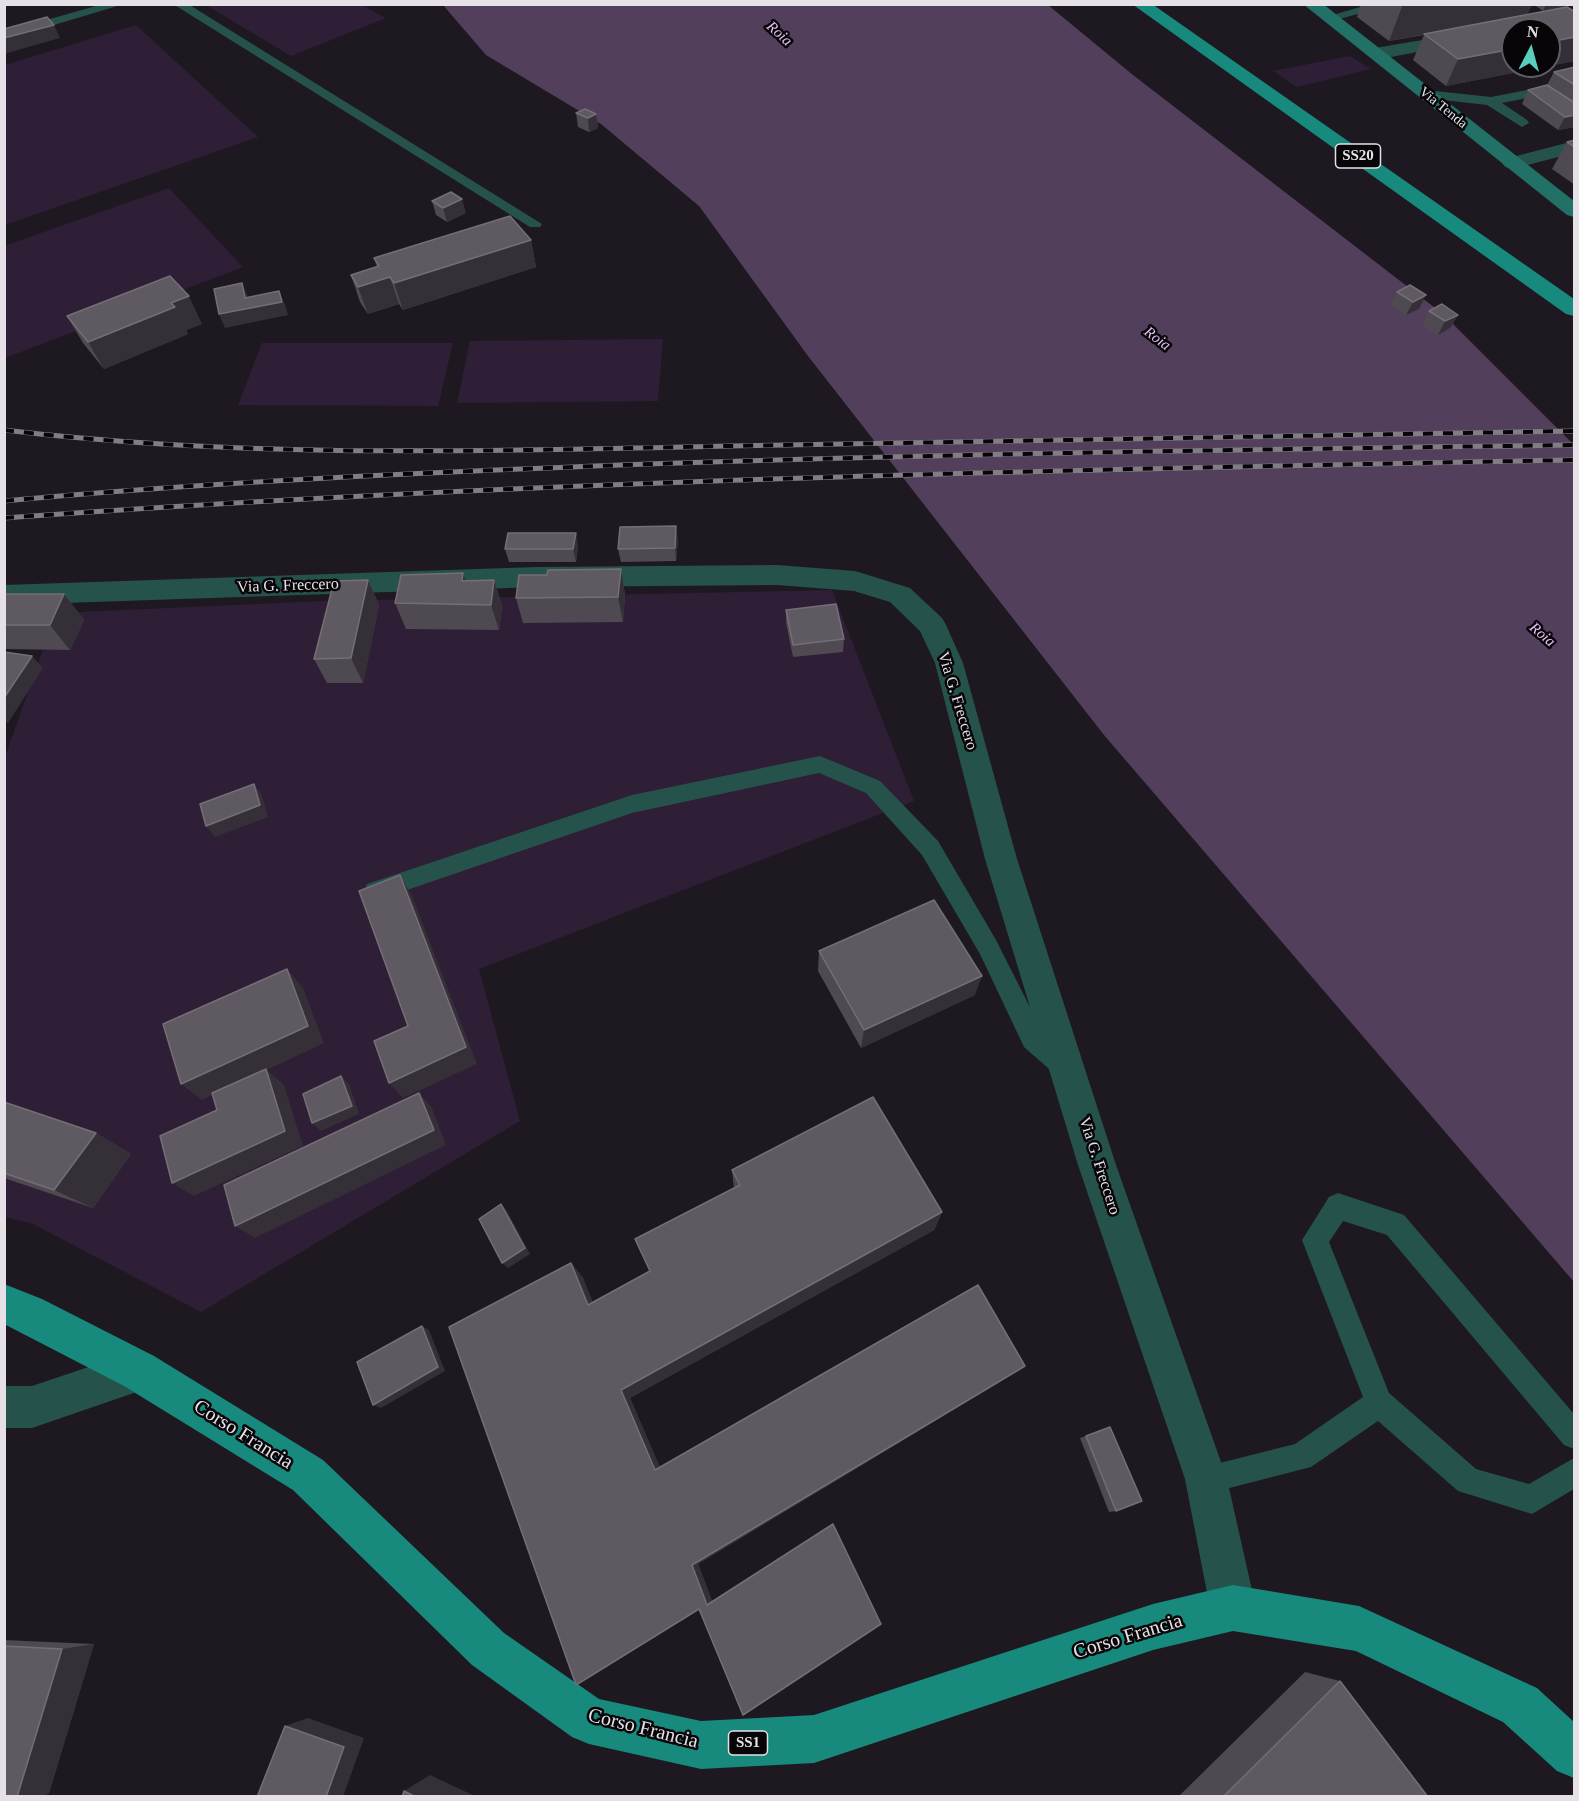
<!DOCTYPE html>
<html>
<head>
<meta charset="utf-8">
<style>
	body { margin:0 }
	#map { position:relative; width:1579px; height:1801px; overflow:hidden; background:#1e1921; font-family:"Times New Roman",serif }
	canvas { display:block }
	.frame { position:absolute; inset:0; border:6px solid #e5e1e7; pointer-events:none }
	.north { position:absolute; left:1501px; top:18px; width:60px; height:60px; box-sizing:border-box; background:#070508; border:2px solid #605d61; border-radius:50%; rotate:6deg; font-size:16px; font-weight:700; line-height:24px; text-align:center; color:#e5e1e7 }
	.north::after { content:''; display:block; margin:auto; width:21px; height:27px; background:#59cebe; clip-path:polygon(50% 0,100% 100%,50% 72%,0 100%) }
</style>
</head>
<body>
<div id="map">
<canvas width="1579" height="1801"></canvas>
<div class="frame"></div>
<div class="north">N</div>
</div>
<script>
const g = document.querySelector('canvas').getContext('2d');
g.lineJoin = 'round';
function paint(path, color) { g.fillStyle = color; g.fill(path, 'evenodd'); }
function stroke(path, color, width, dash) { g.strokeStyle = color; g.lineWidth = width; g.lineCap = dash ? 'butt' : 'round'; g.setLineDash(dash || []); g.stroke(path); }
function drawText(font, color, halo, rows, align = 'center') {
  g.font = font + ' "Times New Roman",serif'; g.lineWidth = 5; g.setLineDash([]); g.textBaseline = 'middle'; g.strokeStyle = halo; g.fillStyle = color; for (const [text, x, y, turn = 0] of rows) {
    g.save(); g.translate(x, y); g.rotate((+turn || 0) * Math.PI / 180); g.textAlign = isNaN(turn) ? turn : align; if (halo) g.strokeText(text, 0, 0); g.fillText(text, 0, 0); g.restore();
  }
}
const green = new Path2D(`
	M206 5H362L386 18 291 56Z
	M136 25 258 137 5 225V65Z
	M1350 56 1371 69 1297 87 1273 71Z
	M169 188 243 267 5 358 4 246Z
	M663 339 658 401 457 403 470 341Z
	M262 343H453L438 406 238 405Z
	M832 590 914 801 479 969 520 1121 201 1312 33 1224 5 1217V757L56 613 324 601Z`);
const water = new Path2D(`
	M443 5H1048L1133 75 1443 314 1574 445V1282L1104 735 808 356 699 206 601 124 486 55Z`);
const service = new Path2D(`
	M103 4H124L4 40V32Z
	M173 4H188L542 224 540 227H530Z
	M1370 4H1393L1329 22 1323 18Z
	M1548 86 1553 87V93L1502 103 1527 120 1529 123 1522 127 1487 105 1426 98 1419 94 1426 90 1491 97Z
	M820 756 880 781 938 841 996 940 1042 1031 1074 1059 1077 1067 1074 1075 1065 1079 1056 1075 1024 1047 980 954 922 855 866 793 819 773 632 813 375 901 367 898 364 891 367 884 632 795Z
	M1338 1193 1404 1215 1574 1414V1449L1564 1445 1387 1235 1343 1221 1329 1242 1389 1393 1476 1469 1529 1484 1574 1458V1489L1532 1514 1458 1491 1378 1421 1311 1467 1206 1494 1196 1489 1191 1479 1196 1469 1295 1444 1363 1397 1302 1240 1329 1197Z`);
const minor = new Path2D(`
	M1464 33 1470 34 1473 38 1470 42 1375 60 1366 54 1375 48Z
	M1574 141V153L1512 169 1505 167 1502 163 1505 159Z
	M777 565 855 571 910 588 942 618 946 625 963 663 1017 859 1116 1165 1227 1479 1256 1608 1249 1624 1233 1631 1217 1624 1210 1608 1185 1479 1078 1165 985 859 935 663 920 631 890 602 854 591 777 585 537 587 4 605V585L537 567Z
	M139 1350 154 1356 160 1371 154 1386 32 1428H4V1386H32Z`);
const secondary = new Path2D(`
	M1303 4H1323L1574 201V217L1567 215Z`);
const primary = new Path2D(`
	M1132 4H1152L1574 299V316L1566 314Z
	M4 1284 42 1299 154 1356 323 1460 504 1633 599 1699 701 1721 814 1715 1153 1604 1233 1585 1359 1606 1537 1688 1574 1722V1778L1557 1771 1503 1722 1356 1651 1233 1631 1153 1650 814 1763 701 1769 589 1744 572 1737 472 1665 293 1490 124 1386 4 1324Z`);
const rail = new Path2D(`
	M4 430C245 459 487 451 729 446 1011 441 1292 436 1574 431
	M4 501C185 484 366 475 548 468 890 454 1232 450 1574 445
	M4 518C527 480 1050 470 1574 460`);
const wall = new Path2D(`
	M1361 4H1532L1527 15 1500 20 1567 7 1575 12V61L1549 66V30H1513V66H1548L1446 86 1413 60 1424 35 1389 41 1357 17Z
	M1533 4H1575V5L1543 11Z
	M1575 67V127L1558 130 1522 104 1528 90 1547 85 1554 72Z
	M576 113 596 114 598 128 589 132 578 127Z
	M1575 140V185L1552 169 1567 142Z
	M432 201 466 213 447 222 436 215Z
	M531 240 536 267 403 310 399 304 368 314 360 302 351 275 377 267 374 258Z
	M1410 285 1419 309 1406 315 1390 305 1397 292Z
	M1429 311 1458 315 1450 328 1438 335 1422 325Z
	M67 316 202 324 186 330 188 334 104 369 83 343Z
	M678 539 676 561 621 562 618 549Z
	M578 546 576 562H509L505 549Z
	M621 569 625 595 623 622 523 623 516 598 547 575Z
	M463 573 466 581 494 580 502 606 499 630 406 629 395 603Z
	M368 580 379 605 363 683H327L314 659Z
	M4 594H64L84 620 70 650 4 649Z
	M786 610 844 639 843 652 793 657 786 623Z
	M819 951 975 995 861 1048 818 971Z
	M4 1102 96 1133 131 1154 93 1208 4 1178Z
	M732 1170 942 1212 934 1230 630 1398 660 1468 1025 1366 1011 1375 698 1564 712 1601 833 1524 743 1715 571 1263 583 1278 592 1302 650 1271 734 1188Z
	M1110 1427 1116 1511 1109 1512 1080 1438Z
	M4 1640 94 1644 49 1793 40 1797H4Z
	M1305 1672 1340 1681 1428 1797H1178Z`);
const shadedWall = new Path2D(`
	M1403 4H1532L1527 15 1389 41Z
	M1546 4H1575V5L1543 11Z
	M54 25 60 38 4 54V38Z
	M1575 37V61L1549 66V42Z
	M1513 49V66H1548L1446 86 1458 59Z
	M596 114 598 128 589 132 588 118Z
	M1575 115V127L1558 130 1565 117Z
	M462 199 466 213 447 222 443 208Z
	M531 240 536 267 403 310 394 283Z
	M390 277 399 304 368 314 358 287Z
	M242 283 248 297 279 291 285 305 288 315 225 328 219 314 245 298Z
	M1426 295 1419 309 1406 315 1413 302Z
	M189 296 202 324 186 330 188 334 104 369 88 342 171 303Z
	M1458 315 1450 328 1438 335 1445 321Z
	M676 526 678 539 676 561 675 548Z
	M576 533 578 546 576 562 573 549Z
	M621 569 625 595 623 622 618 597Z
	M463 573 472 599 462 581Z
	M368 580 379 605 363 683 351 658Z
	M494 580 502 606 499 630 491 605Z
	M64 594 84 620 70 650 50 625Z
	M32 656 43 668 8 723 4 720V698Z
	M254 784 262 795 268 817 215 837 206 826Z
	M400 875 412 896 477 1064 403 1098 389 1083 466 1047Z
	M287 969 303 988 324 1043 267 1070 284 1085 303 1146 194 1196 172 1183 267 1070 202 1100 181 1084Z
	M982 976 975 995 861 1048 864 1030Z
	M341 1076 349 1084 359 1114 321 1131 312 1123Z
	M419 1093 432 1108 446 1145 255 1238 235 1226Z
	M96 1133 131 1154 93 1208 54 1190Z
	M501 1204 507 1211 530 1254 508 1268 502 1263Z
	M942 1212 934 1230 630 1398 663 1474 655 1470 621 1390Z
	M571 1263 583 1278 599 1317 588 1305Z
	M422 1326 429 1330 445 1371 381 1408 373 1405Z
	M1025 1366 1011 1375 698 1564 712 1601 707 1605 692 1565Z
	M94 1644 49 1793 40 1797H17L62 1649Z
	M308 1718 364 1738 343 1797H326L285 1726Z
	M430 1775 477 1797H416L404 1791Z`);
const building = new Path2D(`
	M1567 7 1575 12V37L1549 42V30H1513V49L1458 59 1424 34Z
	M47 17 54 25 4 38V29Z
	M1575 67V85L1554 72Z
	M1547 85 1575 103V115L1565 117 1528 90Z
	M585 109 596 114 588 118 576 113Z
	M1575 140V147L1567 142Z
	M451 192 462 199 443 208 432 201Z
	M510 216 531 240 394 283 390 277 358 287 351 275 379 266 374 258Z
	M170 276 189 296 171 303 175 307 88 342 67 316Z
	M242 283 245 298 279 291 282 302 219 314 214 289Z
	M1410 285 1426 295 1413 302 1397 292Z
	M1442 304 1458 315 1445 321 1429 311Z
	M676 526 675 548 618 549 620 527Z
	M508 533H576L573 549H505Z
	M621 569 618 597 516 598 519 575H547L548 570Z
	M463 573 462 581 494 580 491 605 395 603 401 575Z
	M368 580 351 658 314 659 334 581Z
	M4 594H64L50 625H4Z
	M836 604 844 639 793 645 786 610Z
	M4 652 32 656 4 698Z
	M254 784 260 805 206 826 200 804Z
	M400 875 466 1047 389 1083 374 1041 408 1026 359 891Z
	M934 900 982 976 864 1030 819 951Z
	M287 969 308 1026 181 1084 163 1024Z
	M266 1069 285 1131 172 1183 160 1136 217 1110 212 1093Z
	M341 1076 352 1106 312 1123 303 1094Z
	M419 1093 434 1130 235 1226 224 1185Z
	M873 1097 942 1212 621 1390 655 1470 978 1285 1025 1366 692 1565 707 1605 833 1524 881 1624 743 1715 699 1609 576 1685 449 1327 571 1263 588 1305 650 1271 635 1239 740 1185 732 1170Z
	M4 1102 96 1133 54 1190 4 1173Z
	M501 1204 525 1248 502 1263 479 1219Z
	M422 1326 438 1367 373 1405 357 1362Z
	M1110 1427 1142 1501 1116 1511 1086 1436Z
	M4 1646 62 1649 17 1797H4Z
	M1340 1681 1428 1797H1223Z
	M285 1726 344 1747 326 1797H257Z
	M404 1791 416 1797H402Z`);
const farStreetnames = [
	["Via Tenda",1443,108,39]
];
const farWaternames = [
	["Roia",779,34,42],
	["Roia",1157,339,37],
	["Roia",1542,635,41]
];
const shields = [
	[1358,156,45],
	[748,1743,39]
];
const shieldNames = [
	["SS20",1358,156],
	["SS1",748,1743]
];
const streetNames = [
	["Via G. Freccero",288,586,-2],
	["Via G. Freccero",957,701,73],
	["Via G. Freccero",1099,1166,72]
];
const nearStreetnames = [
	["Corso Francia",243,1435,32],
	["Corso Francia",1128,1637,-17],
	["Corso Francia",643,1729,14]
];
paint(green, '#2e1e36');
paint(water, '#523f5c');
paint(service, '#26524c');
paint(minor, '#26524c');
paint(secondary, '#227167');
paint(primary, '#17897d');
stroke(rail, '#817d84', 5);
stroke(rail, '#070508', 4, [10]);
paint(wall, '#4f4952');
paint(shadedWall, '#352f38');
paint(building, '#5f5a62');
stroke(building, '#746f77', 1.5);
drawText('14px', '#e5e1e7', '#070508', farStreetnames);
drawText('italic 15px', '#e4c0f6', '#070508', farWaternames);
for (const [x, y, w] of shields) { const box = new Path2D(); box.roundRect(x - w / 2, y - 12, w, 24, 4.5); g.fillStyle = '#070508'; g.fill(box); stroke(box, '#e5e1e7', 1.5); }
drawText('bold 15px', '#e5e1e7', null, shieldNames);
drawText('16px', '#e5e1e7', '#070508', streetNames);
drawText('20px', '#e5e1e7', '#070508', nearStreetnames);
</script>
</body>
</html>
